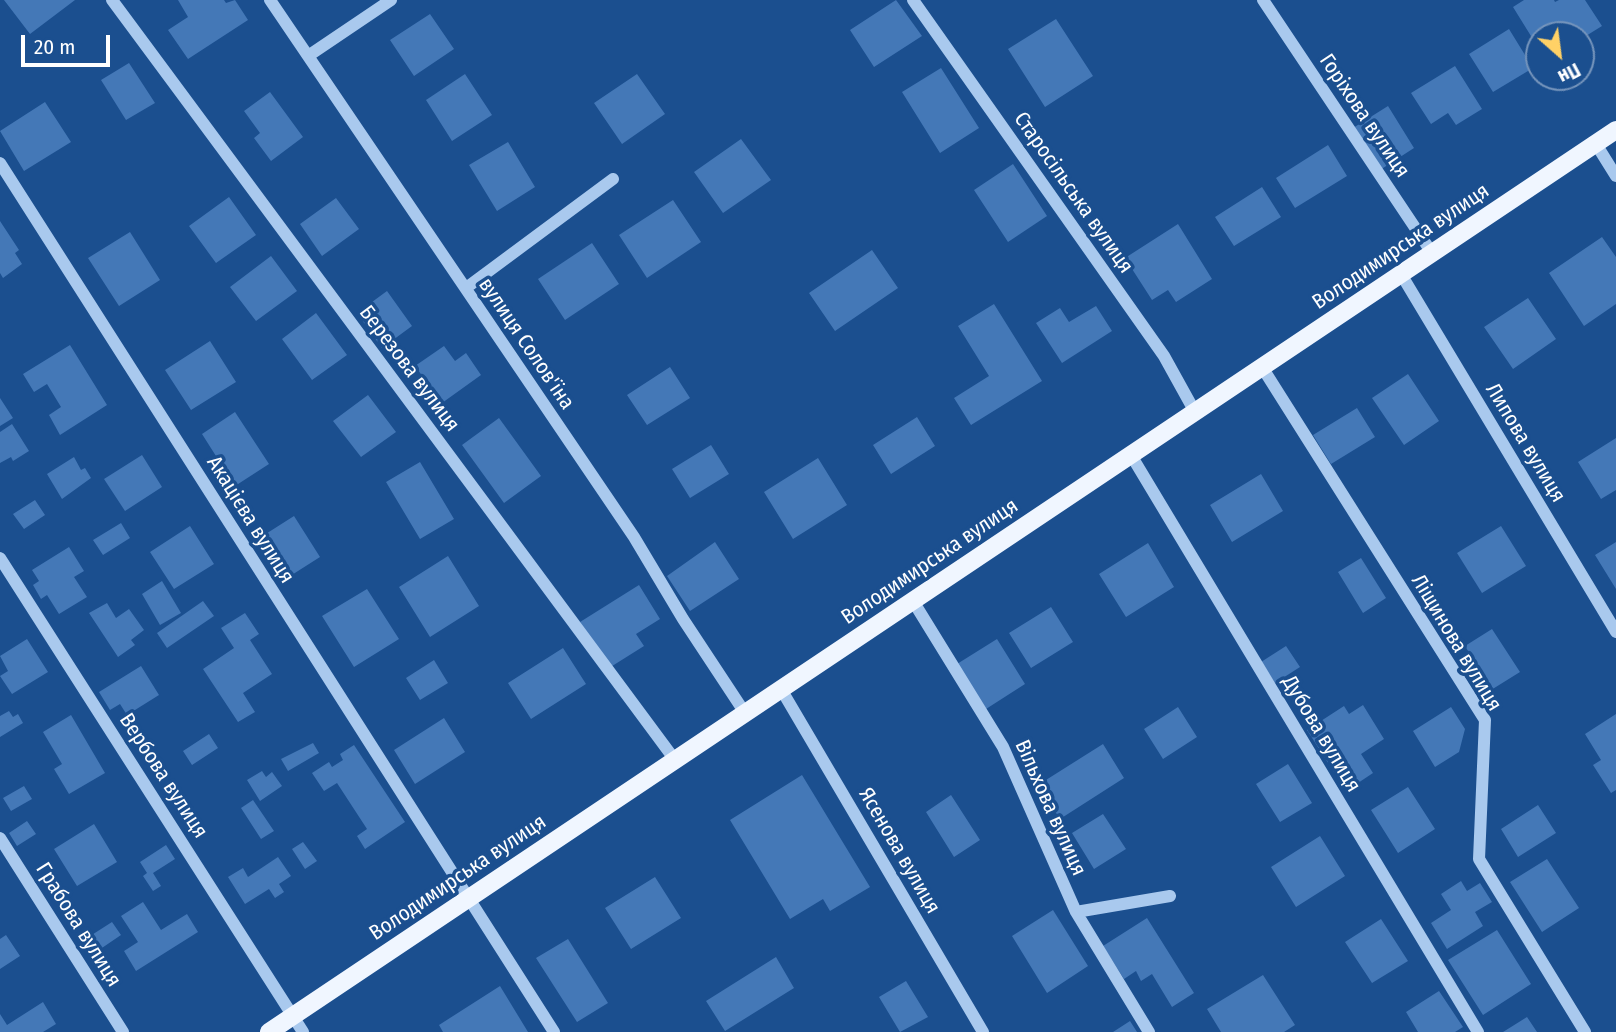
<!DOCTYPE html>
<html>
<head>
<meta charset="utf-8">
<style>
	body { margin:0 }
	#map { position:relative; width:1616px; height:1032px; overflow:hidden; background:#1b4f8f; font-family:"Fira Sans Condensed",sans-serif }
	canvas { display:block }
	.north { position:absolute; left:1525px; top:21px; width:70px; height:70px; box-sizing:border-box; background:#1b4f8f; border:2px solid #7695bc; border-radius:50%; rotate:152deg; font-size:19px; font-weight:700; line-height:28px; text-align:center; color:#fff }
	.north::after { content:''; display:block; margin:auto; width:24px; height:32px; background:#ffd166; clip-path:polygon(50% 0,100% 100%,50% 72%,0 100%) }
	.scale { position:absolute; left:21px; top:35px; width:89px; height:32px; box-sizing:border-box; border:4px solid #fff; border-top:0; padding-left:9px; font-size:21px; line-height:24px; white-space:nowrap; color:#fff; -webkit-text-stroke:5px #1b4f8f; paint-order:stroke }
</style>
</head>
<body>
<div id="map">
<canvas width="1616" height="1032"></canvas>
<div class="north">Пн</div>
<div class="scale">20 m</div>
</div>
<script>
const g = document.querySelector('canvas').getContext('2d');
g.lineJoin = 'round';
function paint(path, color) { g.fillStyle = color; g.fill(path, 'evenodd'); }
function stroke(path, color, width, dash) { g.strokeStyle = color; g.lineWidth = width; g.lineCap = dash ? 'butt' : 'round'; g.setLineDash(dash || []); g.stroke(path); }
function drawText(font, color, halo, rows, align = 'center') {
  g.font = font + ' "Fira Sans Condensed",sans-serif'; g.lineWidth = 7; g.setLineDash([]); g.textBaseline = 'middle'; g.strokeStyle = halo; g.fillStyle = color; for (const [text, x, y, turn = 0] of rows) {
    g.save(); g.translate(x, y); g.rotate((+turn || 0) * Math.PI / 180); g.textAlign = isNaN(turn) ? turn : align; if (halo) g.strokeText(text, 0, 0); g.fillText(text, 0, 0); g.restore();
  }
}
const building = new Path2D(`
	M4 0H75L30 34Z
	M178 0H224L226 3 235 0 248 20 188 59 168 30 188 17Z
	M896 0 922 36 874 67 850 30Z
	M1524 0H1554L1555 2 1559 0H1585L1602 26 1581 39V35L1575 33 1539 35V49L1513 7Z
	M430 14 454 49 414 76 390 40Z
	M1056 19 1093 76 1045 107 1008 49Z
	M1509 29 1533 68 1493 92 1469 54Z
	M129 63 155 103 126 120 101 80Z
	M1455 66 1482 109 1456 125 1448 113 1431 124 1411 93Z
	M941 68 979 128 940 153 902 92Z
	M465 74 492 115 452 141 426 100Z
	M637 74 665 114 622 144 594 103Z
	M270 92 303 137 271 161 254 138 260 133 244 111Z
	M45 102 71 142 24 171 0 131Z
	M1388 106 1414 148 1380 170 1353 128Z
	M741 139 771 180 723 213 694 172Z
	M508 142 535 187 497 211 469 165Z
	M1328 145 1347 176 1295 208 1276 178Z
	M1013 164 1047 216 1008 242 974 190Z
	M1262 187 1281 217 1234 246 1215 217Z
	M229 197 256 235 216 263 189 226Z
	M336 198 359 229 322 256 300 224Z
	M673 200 701 242 647 278 619 235Z
	M0 221 19 250 15 253 22 264 3 278 0 273Z
	M1178 224 1212 279 1176 302 1168 290 1152 300 1125 258Z
	M130 232 160 280 119 306 88 258Z
	M1602 237 1616 257V304L1584 326 1549 273Z
	M592 243 619 284 565 320 538 279Z
	M872 250 898 288 835 331 809 293Z
	M271 256 297 291 256 321 230 287Z
	M387 291 412 326 382 348 357 313Z
	M1528 298 1556 339 1513 369 1484 327Z
	M994 304 1042 381 971 425 954 398 989 376 958 326Z
	M1096 306 1112 331 1062 363 1036 323 1060 308 1069 322Z
	M316 313 347 355 312 380 282 339Z
	M210 341 236 382 191 410 165 370Z
	M70 345 107 405 60 435 49 415 61 407 47 384 34 392 23 374Z
	M444 346 455 361 466 353 481 375 442 403 415 366Z
	M670 367 690 398 647 425 627 395Z
	M1408 374 1439 421 1404 445 1372 398Z
	M368 395 396 432 361 457 333 421Z
	M0 398 13 418 0 426Z
	M1357 408 1375 437 1331 464 1313 435Z
	M235 412 269 464 235 486 202 434Z
	M917 417 935 446 891 474 873 445Z
	M499 418 541 476 504 503 462 445Z
	M12 424 29 451 13 461 11 457 0 463V432Z
	M1616 438V490L1601 499 1578 462Z
	M711 445 729 474 690 498 672 469Z
	M142 455 162 487 125 511 104 479Z
	M74 457 81 470 85 468 91 478 62 499 47 474Z
	M818 458 847 505 793 539 764 492Z
	M420 462 454 519 420 539 386 482Z
	M1261 474 1283 511 1232 542 1210 505Z
	M35 500 45 515 24 529 13 514Z
	M294 516 320 557 287 578 261 537Z
	M121 523 130 538 103 555 93 540Z
	M190 526 214 564 174 589 150 552Z
	M1501 526 1526 566 1482 593 1457 553Z
	M715 542 739 579 690 611 667 576Z
	M1616 542V589L1595 555Z
	M1148 543 1174 587 1126 617 1099 574Z
	M69 547 84 571 74 577 87 597 59 614 47 595 41 599 33 585 39 581 32 570Z
	M448 556 479 606 430 637 399 587Z
	M1361 558 1386 598 1363 613 1338 572Z
	M162 581 181 613 160 625 142 594Z
	M639 585 660 619 636 634 644 646 609 668 580 622Z
	M367 589 399 639 354 667 322 616Z
	M203 601 214 616 167 648 157 633Z
	M107 603 116 618 129 609 144 630 131 640 135 645 118 657 89 613Z
	M1051 607 1073 642 1031 668 1009 633Z
	M245 613 259 634 250 640 272 674 243 693 255 712 238 722 203 669 234 648 221 628Z
	M1492 629 1520 672 1483 695 1468 672 1478 667 1465 646Z
	M27 639 48 672 12 694 0 676 8 671 0 656Z
	M997 639 1025 684 986 709 957 664Z
	M1286 646 1300 667 1275 683 1261 662Z
	M563 648 586 684 531 719 508 683Z
	M434 660 448 683 420 700 406 678Z
	M141 666 159 695 127 715 120 704 110 710 99 692Z
	M1363 705 1384 739 1361 754 1373 773 1346 791 1307 730 1344 706 1349 714Z
	M1178 707 1197 737 1163 759 1144 729Z
	M1451 707 1465 729 1459 752 1435 767 1413 731Z
	M9 711 13 717 18 714 23 723 0 737V716Z
	M1616 714V790L1611 793 1593 765 1601 760 1585 734Z
	M71 715 105 773 69 794 54 769 62 764 43 732Z
	M444 718 465 752 415 784 394 750Z
	M209 734 218 748 192 765 183 751Z
	M313 743 319 753 288 771 281 759Z
	M1103 744 1124 778 1060 819 1038 785Z
	M354 745 405 822 365 849 357 836 367 829 337 783 324 791 312 773 329 762 332 767 343 760 340 754Z
	M1288 764 1312 803 1280 822 1256 784Z
	M262 771 266 777 272 772 282 786 260 801 247 780Z
	M802 775 870 887 830 911 823 899 790 919 730 820Z
	M24 786 32 799 11 811 3 798Z
	M1408 787 1435 829 1398 853 1371 810Z
	M951 795 980 840 954 857 926 812Z
	M253 800 274 831 261 839 241 808Z
	M1538 805 1556 833 1518 857 1501 829Z
	M1103 814 1126 849 1094 869 1072 833Z
	M27 821 36 834 17 846 9 833Z
	M94 824 117 862 77 886 54 849Z
	M1320 836 1345 876 1296 907 1271 867Z
	M303 842 317 861 305 869 292 849Z
	M166 845 175 859 153 873 161 886 153 891 143 876 147 873 140 862Z
	M278 857 291 876 279 884 284 892 275 898 269 889 245 904 228 877 243 868 248 877Z
	M1547 859 1579 908 1542 932 1510 882Z
	M655 877 681 918 631 949 605 908Z
	M1461 881 1467 891 1480 883 1492 902 1475 912 1483 926 1447 949 1431 923 1451 910 1441 894Z
	M143 902 161 930 187 914 198 932 136 971 124 951 138 942 121 916Z
	M1053 910 1088 966 1047 993 1012 936Z
	M1147 918 1194 993 1172 1007 1152 974 1141 981 1136 971 1124 979 1103 946Z
	M1381 919 1408 961 1372 983 1345 942Z
	M112 922 121 935 96 952 87 938Z
	M1497 930 1531 984 1483 1015 1448 960Z
	M6 935 20 956 0 969V939Z
	M568 939 608 1003 577 1022 536 958Z
	M776 957 794 988 725 1031 706 1001Z
	M1263 975 1295 1025 1284 1032H1221L1207 1009Z
	M906 981 928 1017 900 1032 879 997Z
	M500 986 528 1032H443L439 1025Z
	M1439 991 1463 1027 1455 1032H1418L1406 1012Z
	M43 1002 56 1024 43 1032H0V1014L7 1025Z
	M1527 1017 1537 1032H1503Z
	M1130 1021 1137 1032H1113Z`);
const minor = new Path2D(`
	M112 0 675 760
	M270 0 634 537 683 619 745 713
	M913 0 1164 356 1195 412
	M1263 0 1432 253
	M308 56 391 0
	M1596 144 1616 176
	M0 163 554 1032
	M1401 274 1616 632
	M466 288 613 179
	M1262 367 1485 720 1479 859 1585 1032
	M1131 455 1478 1032
	M0 558 303 1032
	M913 601 1003 747 1076 912 1149 1032
	M781 689 983 1032
	M0 838 123 1032
	M1076 912 1170 896`);
const major = new Path2D(`
	M269 1032 1616 130`);
const streetNames = [
	["Горіхова вулиця",1364,116,56],
	["Старосільська вулиця",1073,193,55],
	["Володимирська вулиця",1401,247,-34],
	["вулиця Солов'їна",526,344,56],
	["Березова вулиця",409,369,53],
	["Липова вулиця",1525,443,59],
	["Акацієва вулиця",250,520,58],
	["Володимирська вулиця",930,562,-34],
	["Ліщинова вулиця",1456,643,59],
	["Дубова вулиця",1321,734,59],
	["Вербова вулиця",163,776,57],
	["Вільхова вулиця",1050,808,66],
	["Ясенова вулиця",899,851,60],
	["Володимирська вулиця",458,878,-34],
	["Грабова вулиця",78,925,58]
];
paint(building, '#4478b7');
stroke(minor, '#a9c9ee', 12);
stroke(major, '#f0f6ff', 18);
drawText('21px', '#fff', '#1b4f8f', streetNames);
</script>
</body>
</html>
